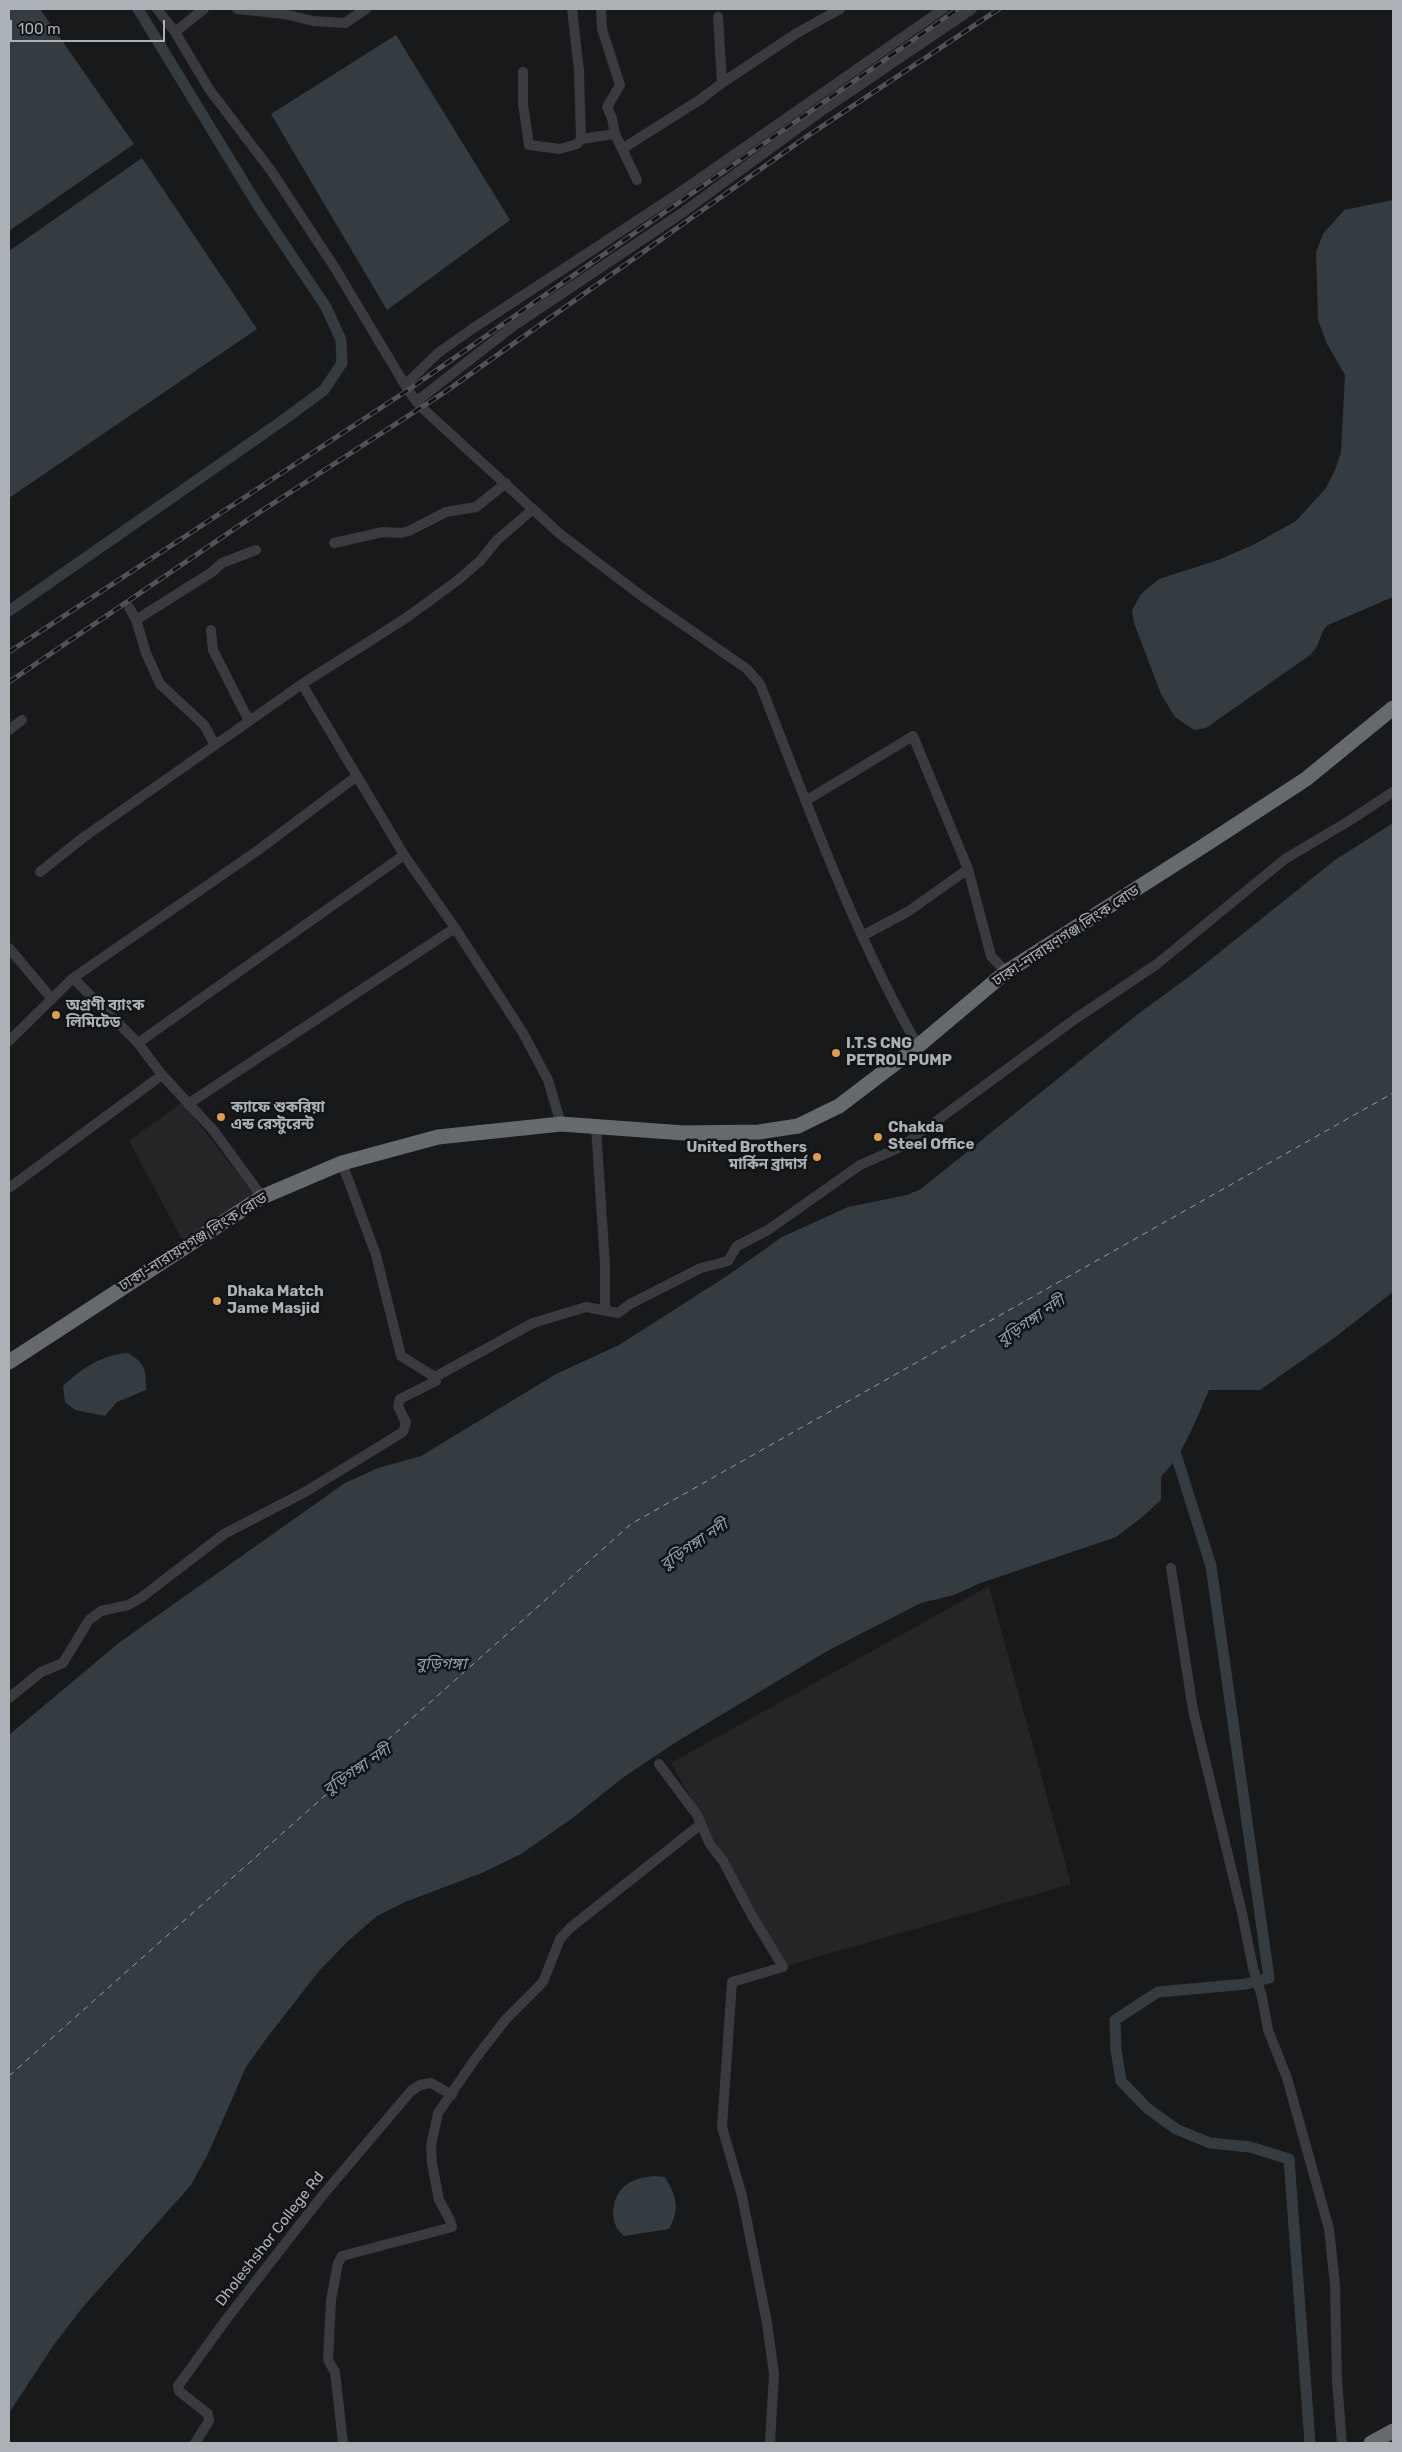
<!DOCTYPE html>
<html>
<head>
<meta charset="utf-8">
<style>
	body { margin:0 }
	#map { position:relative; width:1402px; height:2452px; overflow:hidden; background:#18191a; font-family:Rubik,sans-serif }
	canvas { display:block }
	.frame { position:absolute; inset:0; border:10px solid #acb1b8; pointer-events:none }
	.scale { position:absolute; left:10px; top:20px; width:155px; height:22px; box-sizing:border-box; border:2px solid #acb1b8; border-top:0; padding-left:6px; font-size:15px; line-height:18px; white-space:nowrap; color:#acb1b8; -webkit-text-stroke:4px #131415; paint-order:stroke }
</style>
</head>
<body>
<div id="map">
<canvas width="1402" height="2452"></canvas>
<div class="frame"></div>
<div class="scale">100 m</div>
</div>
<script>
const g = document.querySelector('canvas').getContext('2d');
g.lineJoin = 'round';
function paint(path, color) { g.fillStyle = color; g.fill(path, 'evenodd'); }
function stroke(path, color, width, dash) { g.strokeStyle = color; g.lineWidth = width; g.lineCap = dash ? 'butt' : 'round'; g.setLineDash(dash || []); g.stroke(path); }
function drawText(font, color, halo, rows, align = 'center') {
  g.font = font + ' Rubik,"Noto Sans Bengali",sans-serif'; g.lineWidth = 5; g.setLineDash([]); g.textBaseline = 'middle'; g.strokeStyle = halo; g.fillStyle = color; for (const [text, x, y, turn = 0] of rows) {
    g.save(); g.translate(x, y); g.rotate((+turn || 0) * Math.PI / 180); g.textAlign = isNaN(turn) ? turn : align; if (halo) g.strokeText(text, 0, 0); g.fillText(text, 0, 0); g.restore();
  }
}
const built = new Path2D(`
	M182 1102 256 1197 184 1243 129 1141Z
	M989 1586 1071 1884 786 1966 671 1763Z`);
const water = new Path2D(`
	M9 9H40L134 144 9 231Z
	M396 35 510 220 387 310 271 114Z
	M142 158 257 329 9 498V251Z
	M1393 200V597L1328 625C1319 632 1322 644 1310 655L1206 728 1194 730 1175 717 1161 694 1134 623 1132 610 1141 594 1159 579 1218 560 1253 545 1296 521 1326 488 1335 470 1341 452 1345 375 1327 344 1318 320 1316 252 1323 234 1344 210Z
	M1393 823V1292L1334 1338 1260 1390H1209C1195 1421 1185 1452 1161 1477V1500L1141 1518 1116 1537 978 1584 954 1595 921 1603 829 1650 673 1744 621 1779 574 1817 521 1854 482 1873 405 1902 377 1916 347 1942 319 1971 266 2039 246 2067 208 2154 191 2185 82 2308 53 2346 9 2413V1735L120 1642 345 1483 378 1468 421 1456 556 1374 619 1345 727 1276 782 1237 848 1207 907 1195 921 1189 1138 1014 1190 976 1335 860Z
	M128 1353C146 1364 146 1370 146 1390L117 1402 105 1416 75 1410 65 1402 63 1386C81 1369 103 1354 128 1353Z
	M655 2176 665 2177C677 2197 680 2209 669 2229L624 2236C607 2223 611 2193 629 2183 637 2178 646 2177 655 2176Z`);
const canal = new Path2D(`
	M9 611 282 421 324 390 342 363 341 340 326 307 257 204 138 9
	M1172 1442 1211 1566 1269 1978 1246 1984 1158 1992 1115 2020 1116 2050 1121 2081 1147 2108 1176 2129 1210 2143 1250 2147 1289 2159 1310 2443`);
const ferry = new Path2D(`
	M9 2076 631 1524 1393 1093`);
const minor = new Path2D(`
	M157 9 175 32 209 89 272 172 335 268 408 390 420 406 560 534 643 597 747 669 760 684C808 806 853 932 918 1046
	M237 9 284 14 313 21 345 23 366 9
	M572 9 579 71 581 139
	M601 9 602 29 620 85 607 107 612 118 615 134 637 180
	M175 32 204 9
	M523 72V104L529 145 560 149 577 144 581 139 615 134
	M722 83 797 33 840 9
	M622 149 701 99 722 83 718 17
	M405 385 438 353 472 329 673 197 943 9
	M417 401 512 327 682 213 823 110 972 9
	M334 543 383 532 401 533 409 531 446 512 476 507 506 483
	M129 607 136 620 146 653 160 684 204 725 215 745
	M136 620 212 572 222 563 256 550
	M211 630 213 650 249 721
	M302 684 404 855 455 928 523 1033 548 1080 561 1124
	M9 730 22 720
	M807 800 913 736 968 869 991 956 1006 972
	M40 872 84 837 302 684 406 618 458 580 480 561 497 540 532 510
	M862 936 909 911 968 869
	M9 948 52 999
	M73 978 138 1043 162 1075 214 1131 262 1197
	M9 1041 73 978 257 851 357 776
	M138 1043 404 855
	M188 1104 455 928
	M596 1127 605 1265V1310
	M9 1188 162 1075
	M435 1377 533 1323 586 1307 618 1313 630 1304 701 1268 728 1261 737 1246 768 1230 860 1165 901 1147 1075 1019 1157 964 1285 859 1349 821 1393 792
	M1171 1568 1193 1710 1242 1913 1253 1968 1262 1997 1268 2030 1287 2078 1329 2229 1335 2285 1337 2381 1342 2443
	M9 1698 41 1672 63 1663 89 1620 101 1611 128 1605 142 1597 224 1534 305 1492 403 1432 406 1423 398 1406 400 1399 436 1381 435 1377 401 1356 376 1255 342 1163
	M659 1764 697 1815 710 1844 723 1861 751 1914 783 1967 732 1982 722 2127 742 2196 767 2323 774 2374 770 2443
	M195 2443 209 2421 208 2414 179 2391 178 2386 228 2317 322 2196 411 2091 420 2085 431 2083 452 2095
	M343 2443 335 2372 328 2360 331 2300 338 2263 342 2256 452 2227 450 2220 439 2200 432 2163 431 2146 438 2113 475 2059 506 2019 543 1982 560 1939 570 1928 701 1824`);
const highway = new Path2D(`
	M9 1362 262 1197 342 1163 438 1137 561 1124 684 1133 759 1132 798 1126 839 1106 918 1046 1006 972 1205 845 1306 779 1393 708
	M1371 2443 1393 2431`);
const rail = new Path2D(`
	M9 652 408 390 958 9
	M9 682 246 521 445 392 806 137 999 9`);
const markers = [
	[56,1015,5,"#de9e4d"],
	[836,1053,5,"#de9e4d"],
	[221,1117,5,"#de9e4d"],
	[878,1137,5,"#de9e4d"],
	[817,1157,5,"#de9e4d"],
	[217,1301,5,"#de9e4d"]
];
const streetNames = [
	["ঢাকা-নারায়ণগঞ্জ লিংক রোড",1066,936,-33],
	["ঢাকা-নারায়ণগঞ্জ লিংক রোড",193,1242,-32],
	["Dholeshshor College Rd",270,2239,-52]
];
const poiNames = [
	["অগ্রণী ব্যাংক",66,1006],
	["লিমিটেড",66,1023],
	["I.T.S CNG",846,1044],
	["PETROL PUMP",846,1061],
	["ক্যাফে শুকরিয়া",231,1108],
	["এন্ড রেস্টুরেন্ট",231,1125],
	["Chakda",888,1128],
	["Steel Office",888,1145],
	["United Brothers",807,1148,"right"],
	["মার্কিন ব্রাদার্স",807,1165,"right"],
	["Dhaka Match",227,1292],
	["Jame Masjid",227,1309]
];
const waterNames = [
	["বুড়িগঙ্গা নদী",1031,1321,-34],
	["বুড়িগঙ্গা নদী",694,1545,-34],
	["বুড়িগঙ্গা",441,1664],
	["বুড়িগঙ্গা নদী",357,1770,-34]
];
paint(built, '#252527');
paint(water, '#343c42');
stroke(canal, '#343c42', 11);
stroke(ferry, '#88a1af', 1, [6, 5]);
stroke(minor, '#3a3b3f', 10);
stroke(highway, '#666a6f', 15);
stroke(rail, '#515358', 5);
stroke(rail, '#131415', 3, [9]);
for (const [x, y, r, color] of markers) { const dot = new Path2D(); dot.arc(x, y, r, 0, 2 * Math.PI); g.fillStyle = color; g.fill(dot); stroke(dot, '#131415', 2); }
drawText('15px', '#acb1b8', '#131415', streetNames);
drawText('bold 15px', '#acb1b8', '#131415', poiNames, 'left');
drawText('italic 16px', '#88a1af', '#131415', waterNames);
</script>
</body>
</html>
